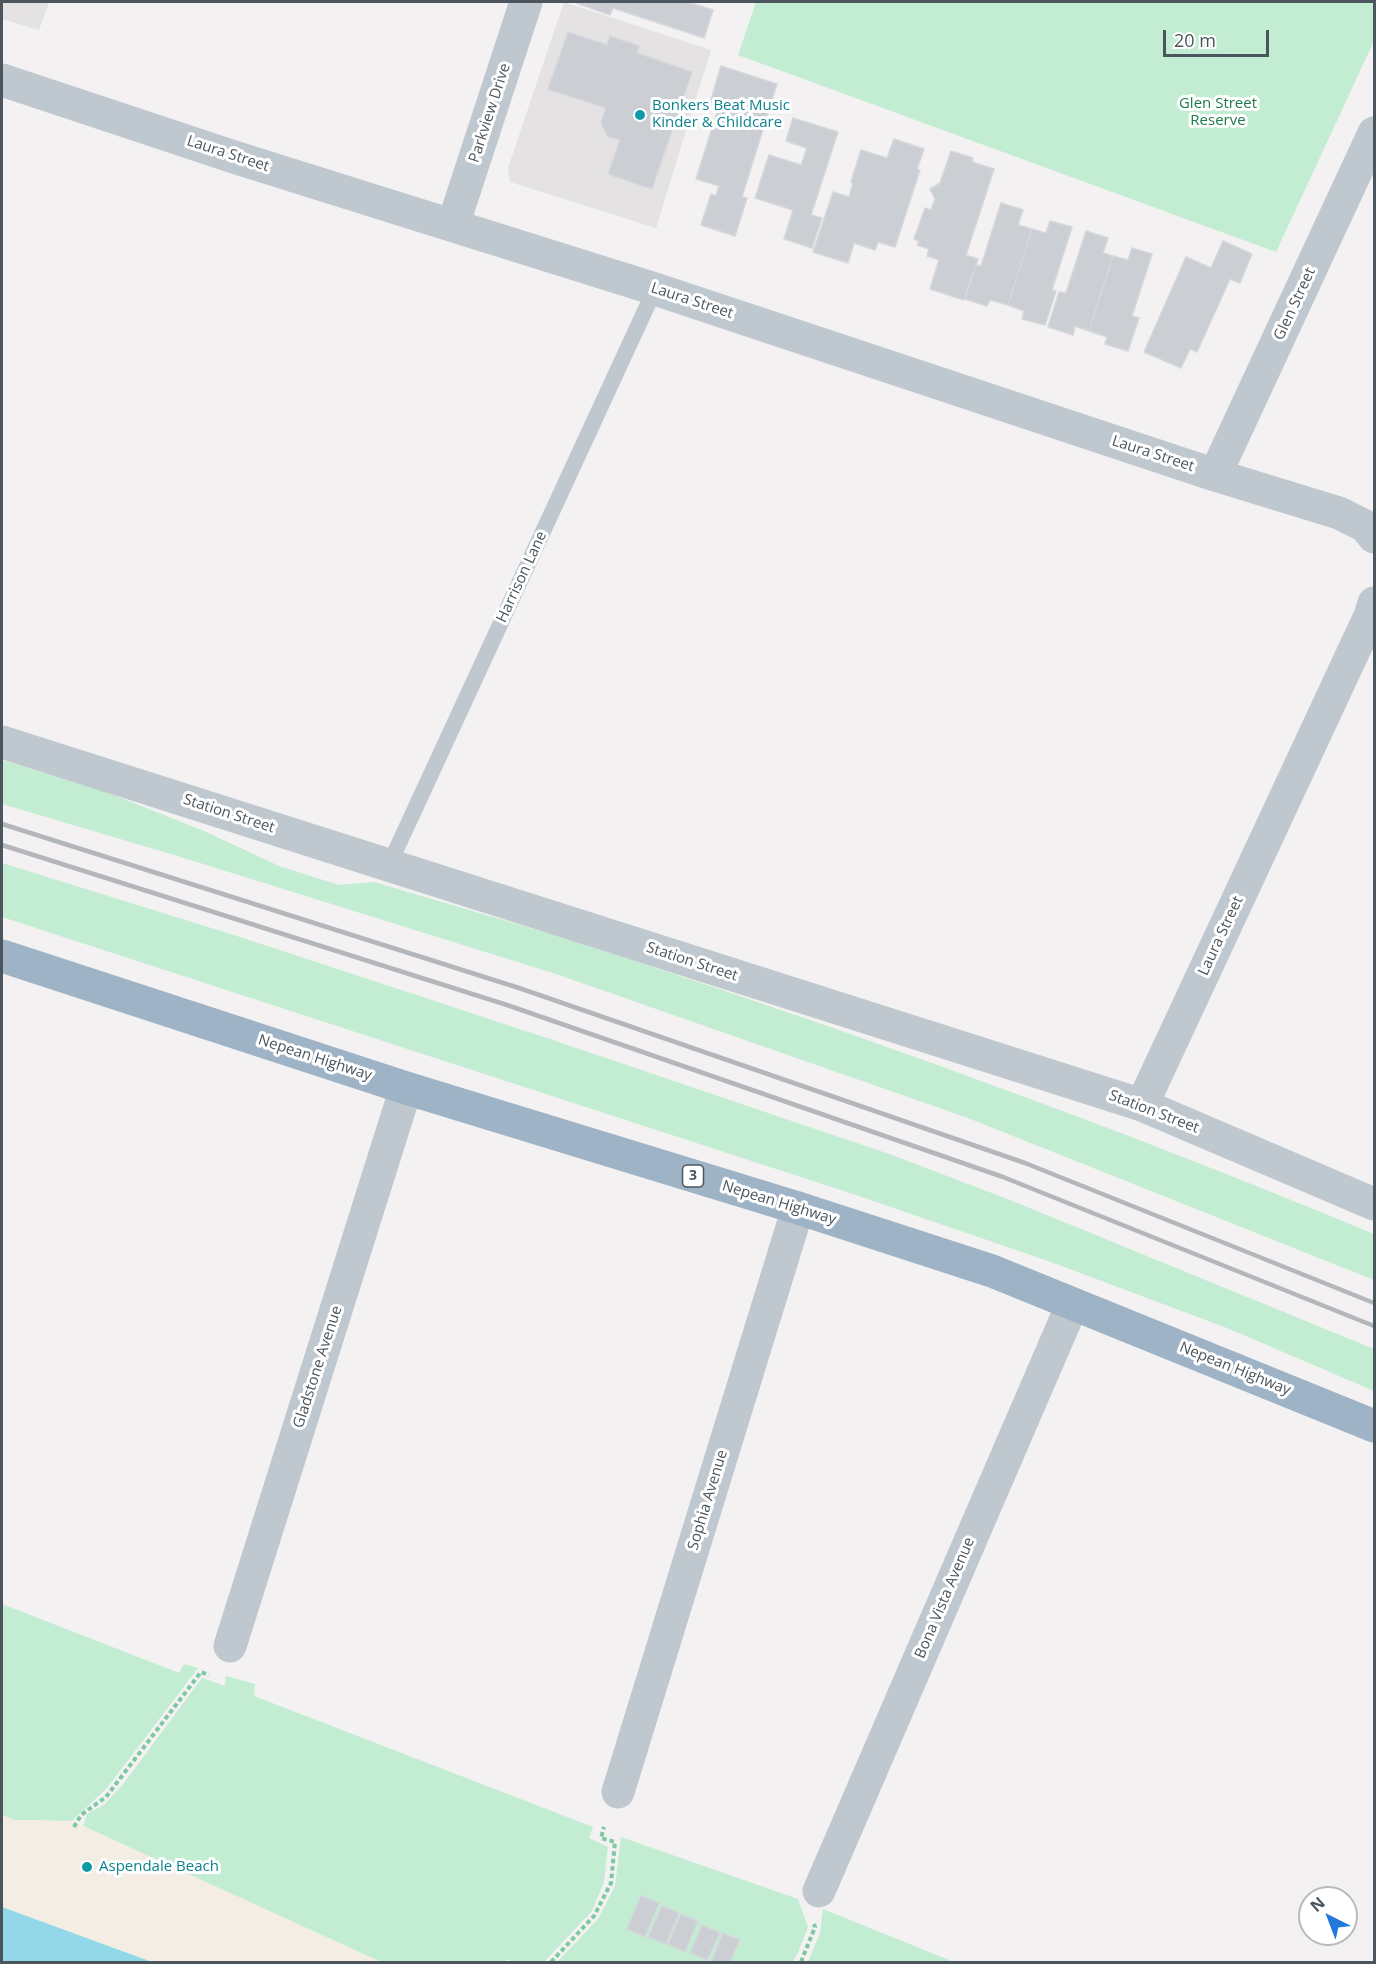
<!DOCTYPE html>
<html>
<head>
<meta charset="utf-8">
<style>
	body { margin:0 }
	#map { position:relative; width:1376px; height:1964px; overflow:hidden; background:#f3f1f1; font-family:"Open Sans",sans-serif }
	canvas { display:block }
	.frame { position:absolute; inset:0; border:3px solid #4a555d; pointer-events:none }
	.north { position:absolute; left:1298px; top:1886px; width:60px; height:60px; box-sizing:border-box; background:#fff; border:2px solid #b7bbbe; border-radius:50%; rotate:318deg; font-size:16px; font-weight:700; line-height:24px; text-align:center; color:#4a555d }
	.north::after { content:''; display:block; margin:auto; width:21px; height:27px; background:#2378db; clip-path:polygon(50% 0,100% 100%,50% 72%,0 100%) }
	.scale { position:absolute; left:1163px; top:30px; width:106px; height:27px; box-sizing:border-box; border:3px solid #4a555d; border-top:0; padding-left:8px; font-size:18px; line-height:21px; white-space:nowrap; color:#4a555d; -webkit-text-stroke:4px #fff; paint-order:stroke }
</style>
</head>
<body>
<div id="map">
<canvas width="1376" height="1964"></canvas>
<div class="frame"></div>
<div class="north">N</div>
<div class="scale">20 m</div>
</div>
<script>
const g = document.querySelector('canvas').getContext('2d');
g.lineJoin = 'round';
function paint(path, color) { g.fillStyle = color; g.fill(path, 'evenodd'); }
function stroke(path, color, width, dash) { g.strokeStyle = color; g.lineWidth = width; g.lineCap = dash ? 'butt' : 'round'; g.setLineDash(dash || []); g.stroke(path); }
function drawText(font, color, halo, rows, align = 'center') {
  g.font = font + ' "Open Sans",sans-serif'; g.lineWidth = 6; g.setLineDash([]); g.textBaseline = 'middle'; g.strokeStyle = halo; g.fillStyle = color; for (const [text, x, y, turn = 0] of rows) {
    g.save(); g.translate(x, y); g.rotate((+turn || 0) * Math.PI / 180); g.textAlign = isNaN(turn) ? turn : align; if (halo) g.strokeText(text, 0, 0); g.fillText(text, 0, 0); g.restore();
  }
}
const education = new Path2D(`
	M2 2H49L39 30 2 19Z
	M564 2 711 50 656 228 510 182 508 168Z`);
const green = new Path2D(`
	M756 2H1374V41L1276 252 738 55Z
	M2 760 101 790 204 831 279 866 339 885 374 882C446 904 518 923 589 946 854 1032 1117 1127 1374 1234V1280L968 1118 556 974 171 854 2 804Z
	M2 863 237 936 544 1037 892 1155 1010 1200 1374 1349V1391L1227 1328 1051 1262 850 1193 2 917Z
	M2 1604 179 1673 184 1664 198 1668 107 1788 72 1821 14 1820 2 1815Z
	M226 1676 255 1684 254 1696 593 1827 589 1838 608 1847 604 1882 592 1911 544 1962H514L508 1960 502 1962H381L83 1826 87 1814 105 1804 124 1783 202 1678 225 1686Z
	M621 1837 798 1899 808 1927 797 1955 792 1962H557L598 1919 615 1886Z
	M823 1909 954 1962H808L820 1933Z`);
const sand = new Path2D(`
	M2 1815 14 1820 72 1821 381 1962H152L2 1907Z`);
const water = new Path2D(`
	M2 1907 152 1962H2Z`);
const building = new Path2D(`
	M577 2H688L713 10 704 38 613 8 610 15 576 3Z
	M568 32 607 45 610 36 639 46 637 53 692 72 652 189 608 174 620 140 607 136 601 122 606 108 548 89Z
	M721 66 777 84 742 197 747 198 735 236 701 225 711 194 716 196 719 186 696 179 719 106 710 103Z
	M793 118 838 132 811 215 822 218 812 248 784 239 793 210 755 198 769 155 801 165 807 148 786 141Z
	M894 139 924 149 917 169 920 170 895 247 878 242 875 250 854 243 848 263 813 252 833 192 849 197 853 183 851 182 861 150 887 158Z
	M951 151 973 158 972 162 994 169 966 255 978 259 964 300 930 289 939 260 927 256 929 249 917 245 919 241 914 239 925 208 931 210 935 199 930 189 940 183Z
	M1001 203 1023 210 1018 225 1032 229 1008 305 990 300 987 306 965 299 976 265 981 266Z
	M1050 221 1072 227 1052 290 1056 291 1045 325 1022 319 1024 311 1008 305 1032 229 1046 233Z
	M1086 231 1108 238 1103 253 1113 256 1089 331 1075 326 1073 335 1048 327 1059 292 1066 293Z
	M1223 241 1252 254 1240 283 1230 279 1197 352 1190 349 1181 368 1144 352 1186 257 1211 268Z
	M1132 248 1152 254 1132 316 1139 318 1128 351 1105 344 1107 337 1089 331 1113 256 1128 260Z
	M641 1895 659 1903 645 1937 627 1929Z
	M662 1906 679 1913 666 1944 648 1937Z
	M681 1914 698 1921 685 1952 668 1944Z
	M702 1925 720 1933 707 1960 690 1953Z
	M723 1933 740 1940 730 1962H711Z`);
const path = new Path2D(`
	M74 1827 81 1815 106 1797 201 1672 209 1675
	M551 1962 594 1916 611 1883 615 1842 601 1838 604 1827
	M801 1962 815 1927 814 1924`);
const service = new Path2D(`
	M389 865 655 289`);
const minor = new Path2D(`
	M2 80 237 158 655 289 1215 475 1339 513 1365 526 1374 537
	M453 225 526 2
	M1215 475 1374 133
	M1142 1105 1370 616 1374 603
	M230 1646 406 1088
	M618 1792 798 1208
	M819 1891 1072 1305`);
const tertiary = new Path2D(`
	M2 742 1142 1105 1374 1204`);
const trunk = new Path2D(`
	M2 956 406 1088 798 1208 992 1271 1374 1426`);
const rail = new Path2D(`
	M2 824 519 988 1025 1163 1374 1303
	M2 845 507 1005 1003 1177 1374 1326`);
const markers = [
	[640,115,6,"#0f9aa8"],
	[87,1867,6,"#0f9aa8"]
];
const shields = [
	[693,1176,21]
];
const shieldNames = [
	["3",693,1176]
];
const parkNames = [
	["Glen Street",1218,104],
	["Reserve",1218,121]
];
const cultureNames = [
	["Bonkers Beat Music",652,106],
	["Kinder & Childcare",652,123],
	["Aspendale Beach",99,1867]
];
const streetNames = [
	["Parkview Drive",490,113,-72],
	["Laura Street",228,154,18],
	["Laura Street",692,301,18],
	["Glen Street",1295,304,-65],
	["Laura Street",1153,454,18],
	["Harrison Lane",522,577,-65],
	["Station Street",229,814,18],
	["Laura Street",1221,936,-65],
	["Station Street",692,962,18],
	["Nepean Highway",315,1058,18],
	["Station Street",1154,1112,21],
	["Nepean Highway",779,1203,17],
	["Gladstone Avenue",318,1367,-72],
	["Nepean Highway",1235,1369,22],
	["Sophia Avenue",708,1500,-73],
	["Bona Vista Avenue",945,1598,-67]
];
paint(education, '#e4e2e2');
paint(green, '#c2edd2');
paint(sand, '#f3ede3');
paint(water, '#92d8e8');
paint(building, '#cbced3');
stroke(building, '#d5d7dc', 1.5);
stroke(path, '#7ccaa1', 4, [4.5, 3]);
stroke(service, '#c0c8cf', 16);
stroke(minor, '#c0c8cf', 33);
stroke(tertiary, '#c0c8cf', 33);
stroke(trunk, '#9eb3c5', 33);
stroke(rail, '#b3b6bb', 4.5);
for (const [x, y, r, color] of markers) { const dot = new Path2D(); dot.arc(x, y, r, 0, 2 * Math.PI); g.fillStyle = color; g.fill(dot); stroke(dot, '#fff', 2); }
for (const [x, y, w] of shields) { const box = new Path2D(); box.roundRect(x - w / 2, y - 11, w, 22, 4.5); g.fillStyle = '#fff'; g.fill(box); stroke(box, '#4a555d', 1.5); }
drawText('bold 14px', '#4a555d', null, shieldNames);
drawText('15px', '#1d7c4a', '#fff', parkNames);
drawText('15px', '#0d838f', '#fff', cultureNames, 'left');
drawText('15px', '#4a555d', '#fff', streetNames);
</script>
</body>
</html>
